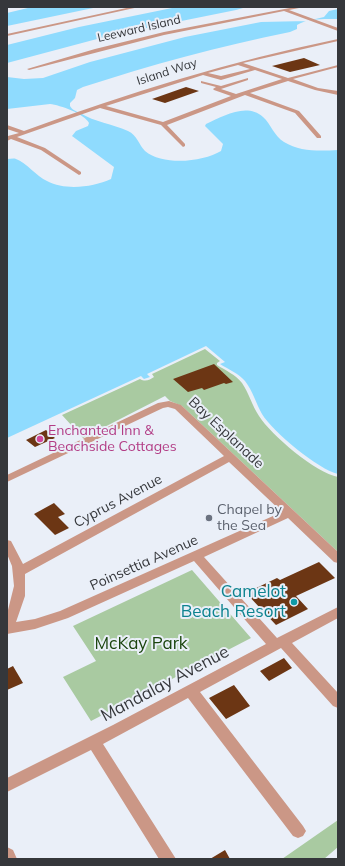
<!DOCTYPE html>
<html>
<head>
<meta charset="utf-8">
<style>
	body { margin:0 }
	#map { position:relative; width:345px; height:866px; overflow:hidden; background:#eaeff8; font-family:Mulish,sans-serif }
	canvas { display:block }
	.frame { position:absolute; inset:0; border:8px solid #35373b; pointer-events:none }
</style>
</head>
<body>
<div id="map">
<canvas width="345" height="866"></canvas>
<div class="frame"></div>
</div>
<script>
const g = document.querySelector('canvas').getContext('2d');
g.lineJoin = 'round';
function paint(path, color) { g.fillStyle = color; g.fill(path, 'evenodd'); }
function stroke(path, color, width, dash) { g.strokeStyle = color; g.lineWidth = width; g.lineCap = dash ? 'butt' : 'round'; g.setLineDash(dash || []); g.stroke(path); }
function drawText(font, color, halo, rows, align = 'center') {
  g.font = font + ' Mulish,sans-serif'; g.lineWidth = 4; g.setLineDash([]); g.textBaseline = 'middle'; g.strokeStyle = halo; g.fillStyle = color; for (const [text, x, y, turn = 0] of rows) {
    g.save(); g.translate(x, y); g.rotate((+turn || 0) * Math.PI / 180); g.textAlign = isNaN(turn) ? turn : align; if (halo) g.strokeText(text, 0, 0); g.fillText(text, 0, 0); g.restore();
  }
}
const green = new Path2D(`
	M205 349 220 361 217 363V365C225 370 236 375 242 383 249 393 252 406 259 416 271 435 316 473 338 477V552L182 406 170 401 165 396 83 438 62 415 140 379C145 382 150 380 154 377L152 374Z
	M192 570 251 638 91 721 63 677 96 661 73 626Z
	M338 820V847L324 859H282Z`);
const water = new Path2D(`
	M32 7H98L7 26V13Z
	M177 7 243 8 236 10 112 35 7 63V45L79 27Z
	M338 9V19C325 19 308 18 297 25V29L290 32C220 46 151 65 83 87L77 90 75 98 70 103V106C72 110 76 111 80 113 95 122 112 124 128 131 137 135 139 145 145 151 163 166 203 162 221 151L223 144 205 126 206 124C222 117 246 102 263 117 271 124 274 136 284 142 300 152 320 151 338 150V474C319 470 272 431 262 414 256 404 253 391 245 381 239 374 228 369 220 364L225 362 206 346 147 374 150 377 144 379 141 376 7 438V159C10 159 14 158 16 159 26 162 37 177 47 181 66 191 93 187 111 179L114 167 72 136 76 131 88 126 89 123C85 114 60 105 50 104L7 109V77L24 79 43 78 90 62 185 37 261 22 307 21 324 17 329 11Z`);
const building = new Path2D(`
	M304 58 320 65 290 72 272 66Z
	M186 87 199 91 165 103 152 99Z
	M214 364 233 382 226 384 224 383 204 390 202 388 188 392 173 379Z
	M46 430 55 438 35 447 26 440Z
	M54 503 65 514 58 517 69 528 55 535 34 514Z
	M319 562 335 578 296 596 308 609 276 625 246 593 277 578 280 580Z
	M284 658 292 668 269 681 260 671Z
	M13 666 23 683 7 690V669Z
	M234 685 250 706 226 719 209 698Z
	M225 850 230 859H210Z`);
const minor = new Path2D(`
	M131 7H139L7 36V34Z
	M295 7H304L289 10 338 28V31L284 11 164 35 29 70 27 69 95 49 164 32Z
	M338 39V41L243 63 288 78 338 65V67L293 79 318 88 338 91V95L315 90 288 81 250 93 299 111 321 136V138H317L295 113 245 95 167 125 185 144V146L183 147 161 125 100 108 17 137 45 148 81 172V174L79 175 41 150 11 139 7 141 8 136 19 133 7 129V125L24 131C128 93 231 61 338 39ZM238 65 250 69 221 76 208 73ZM255 70 282 79 236 94 221 89 248 80V78L221 86 201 81V83L216 87 213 89 214 90 231 96 163 122 106 106 203 75 221 80Z
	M169 401 181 405 338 552V563L334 562 288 518 204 557 277 638 338 607V618L292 643 338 693V708L333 706 281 648 200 692 303 826 306 831 303 836 298 838 293 836 188 698 103 744 176 859H159L91 750 7 792V778L113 725 266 644 194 561 68 618 35 629 7 634V614L14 586 12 566 7 554V540L11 541 23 564 224 456 175 409 168 407 163 408 7 482V475L158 403ZM229 462 282 512 60 611 35 619 16 622 25 596V574Z
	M7 847 13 850 17 859H7Z`);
const markers = [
	[40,439,4,"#d1479c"],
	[209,518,4,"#6b7280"],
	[294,602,4,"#0f9aa8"]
];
const farStreetnames = [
	["Leeward Island",139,29,-13],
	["Island Way",167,72,-18]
];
const hotelNames = [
	["Enchanted Inn &",48,431],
	["Beachside Cottages",48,447]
];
const streetNames = [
	["Bay Esplanade",226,433,43],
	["Cyprus Avenue",118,501,-28],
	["Poinsettia Avenue",144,563,-24]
];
const worshipNames = [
	["Chapel by",217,510],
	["the Sea",217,526]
];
const nearCulturenames = [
	["Camelot",286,592],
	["Beach Resort",286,612]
];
const nearParknames = [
	["McKay Park",141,644]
];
const nearStreetnames = [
	["Mandalay Avenue",165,684,-28]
];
paint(green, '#a9caa1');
paint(water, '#8fdbfe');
paint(building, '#6c3614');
paint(minor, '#cb9786');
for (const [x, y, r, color] of markers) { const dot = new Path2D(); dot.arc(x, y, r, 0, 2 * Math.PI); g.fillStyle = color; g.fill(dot); stroke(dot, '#eaeff8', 1.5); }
drawText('12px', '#35373b', '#eaeff8', farStreetnames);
drawText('14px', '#b23c85', '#eaeff8', hotelNames, 'left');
drawText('14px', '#35373b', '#eaeff8', streetNames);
drawText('14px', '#5b616d', '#eaeff8', worshipNames, 'left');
drawText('17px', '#0d838f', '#eaeff8', nearCulturenames, 'right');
drawText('17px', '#1a440d', '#eaeff8', nearParknames);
drawText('17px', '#35373b', '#eaeff8', nearStreetnames);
</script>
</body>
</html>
